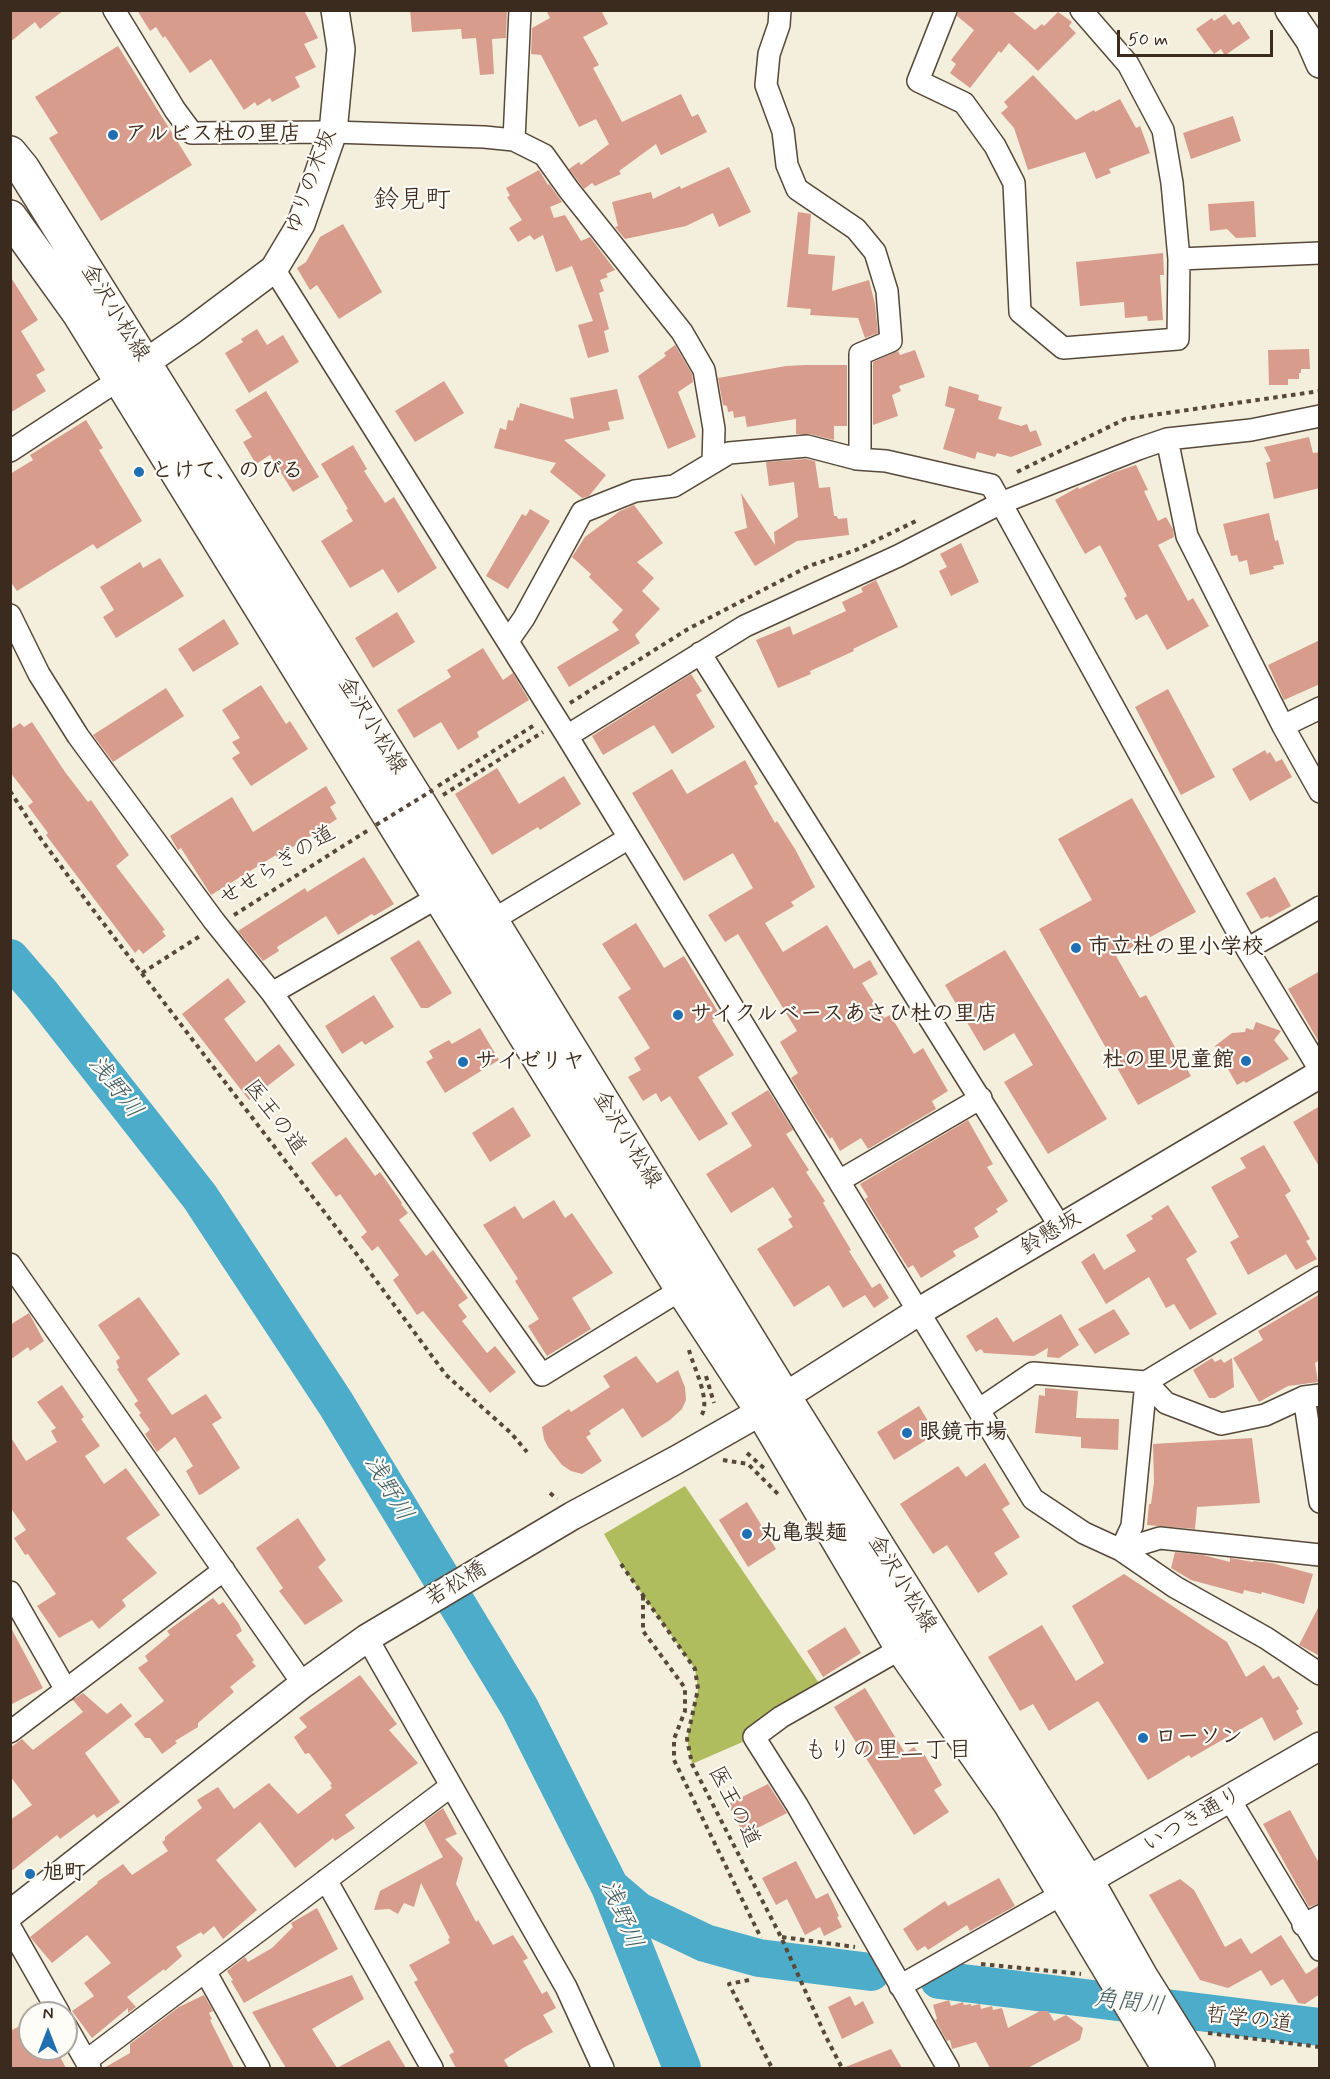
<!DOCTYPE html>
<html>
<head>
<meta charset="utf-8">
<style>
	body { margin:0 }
	#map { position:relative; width:1330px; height:2079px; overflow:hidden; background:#f3efdc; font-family:Mynerve,sans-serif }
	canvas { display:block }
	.frame { position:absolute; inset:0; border:12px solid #3b2a1e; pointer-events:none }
	.north { position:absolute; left:18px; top:2001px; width:60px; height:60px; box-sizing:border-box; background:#fdfcf7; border:2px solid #afa8a0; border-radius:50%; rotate:0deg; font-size:16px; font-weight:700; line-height:24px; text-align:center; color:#3b2a1e }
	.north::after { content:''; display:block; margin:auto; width:21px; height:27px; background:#1f6fb2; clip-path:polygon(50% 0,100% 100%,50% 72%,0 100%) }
	.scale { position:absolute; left:1117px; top:30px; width:156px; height:27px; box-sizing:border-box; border:3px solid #3b2a1e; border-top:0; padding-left:8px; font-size:18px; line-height:21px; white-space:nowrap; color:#3b2a1e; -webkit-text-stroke:4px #fdfcf7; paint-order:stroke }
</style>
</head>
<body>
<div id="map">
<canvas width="1330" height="2079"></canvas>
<div class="frame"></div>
<div class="north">N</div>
<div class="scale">50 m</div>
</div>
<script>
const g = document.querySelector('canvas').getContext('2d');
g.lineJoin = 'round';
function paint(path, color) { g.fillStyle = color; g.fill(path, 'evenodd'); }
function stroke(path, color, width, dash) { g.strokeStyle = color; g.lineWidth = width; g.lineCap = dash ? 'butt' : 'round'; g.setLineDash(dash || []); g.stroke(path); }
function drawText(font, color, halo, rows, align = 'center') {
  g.font = font + ' Mynerve,"Klee One",sans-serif'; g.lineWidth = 4.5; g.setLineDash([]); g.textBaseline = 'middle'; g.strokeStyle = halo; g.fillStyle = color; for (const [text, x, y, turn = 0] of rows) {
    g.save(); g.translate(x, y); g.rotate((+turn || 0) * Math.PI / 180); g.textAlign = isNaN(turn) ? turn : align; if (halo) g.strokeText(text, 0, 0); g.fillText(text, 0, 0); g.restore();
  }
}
const green = new Path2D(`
	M685 1486 825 1692 754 1737 692 1764 687 1739 698 1689 695 1669 621 1564 604 1534Z`);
const river = new Path2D(`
	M10 958 42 995 200 1197 336 1404 520 1708 610 1887 682 2068
	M610 1887 638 1911 705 1943 759 1958 871 1972
	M939 1980 1320 2027`);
const building = new Path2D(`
	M10 10H64L40 29 35 22 10 42Z
	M137 10H304L318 38 304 44 316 67 295 77 300 87 272 102 270 98 257 106 255 102 244 110 211 59 190 73 165 36 163 38 156 27 150 31Z
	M410 10H507L506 38 492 39 494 74 480 75 476 38 462 39 461 29 412 32Z
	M546 10H601L608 24 583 37 599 65 593 68 622 122 681 94 692 117 698 114 707 132 661 155 656 144 619 171 621 174 595 186 592 183 584 189 569 169 579 162 581 165 609 144 596 119 579 127 541 55 531 54 532 28 550 18Z
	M958 10H1011L1035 30 1042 24 1044 26 1058 12 1072 22 1069 26 1076 33 1038 71 1009 43 1001 53 999 51 970 88 950 73 956 64 951 60 974 30 957 16Z
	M1225 14 1233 25 1239 21 1250 38 1227 54H1224L1221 49 1214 54 1196 29 1212 18 1214 21Z
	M118 46 192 165 101 221 49 138 58 133 35 97Z
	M1033 75 1076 120 1094 110 1095 112 1120 99 1136 128 1140 126 1150 153 1109 169 1111 173 1096 179 1085 152 1028 170 1014 128 1001 113 1008 107 1004 102Z
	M1233 116 1241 141 1191 159 1183 133Z
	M729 167 751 212 719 227 713 213 686 226 625 239 615 227 618 226 612 202 651 192 653 199 680 186 681 189Z
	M539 170 548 185 549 184 562 202 550 207 554 218 565 215 581 241 590 237 615 270 606 274 608 277 600 280 604 291 599 293 609 329 604 331 609 352 588 358 578 325 593 321 572 266 556 272 543 235 534 240 530 235 518 242 509 228 522 220 507 197 510 196 506 188Z
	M1254 201 1256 237 1236 238 1227 229 1210 231 1208 204Z
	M798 212 811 214 808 254 835 256 832 291 869 280 875 304 878 333 865 338 858 318 810 315 811 309 787 307Z
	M343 224 382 292 339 319 317 285 310 290 297 268 306 262 320 237Z
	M1163 253 1164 275H1160L1163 320 1148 321 1147 316 1125 318 1124 302 1080 306 1076 262Z
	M10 276 38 320 21 331 45 370 36 375 46 391 10 413Z
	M257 329 267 345 283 335 299 362 249 393 225 353 243 342 241 339Z
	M675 345 692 374 693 382 678 392 696 437 668 449 638 376 666 356 664 353Z
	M1309 349 1310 369H1301V373H1299V379H1288V385H1269L1268 350Z
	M915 350 925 377 899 386 901 391 892 395 898 416 873 425V362L898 351 900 355Z
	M805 365H847V426H834V440L810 434H796V419L747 427 745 416 734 418 733 411 728 412 727 406 723 405 718 378 786 366Z
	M444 381 464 413 415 442 395 411Z
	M949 386 979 395 978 400 1002 407 998 419 1021 426 1027 424 1030 432 1036 430 1042 445 1011 457 997 453 995 457 977 452 975 459 943 449 955 409 945 406Z
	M617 389 624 419 608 422 610 430 564 440 606 475 589 496 582 498 550 472 556 463 494 448 500 428 506 430 508 420 513 421 517 407 519 408 520 403 574 419 570 398Z
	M266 391 319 477 293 492 270 455 256 464 243 442 252 437 235 410Z
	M86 420 103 448 99 450 142 521 97 549 93 544 17 591 10 581V474L33 460 30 455Z
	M1309 437 1313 453 1320 452V488L1274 499 1266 463 1271 461 1264 447Z
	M353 445 367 469 364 471 385 503 394 497 437 568 398 593 383 569 350 588 321 541 353 521 346 510 348 509 321 464Z
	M806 459 815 461 819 488 830 487 834 516H837L838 519 847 518 849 535 797 541 755 566 734 532 747 528 741 493 775 545 774 532 798 517 794 482 769 486 766 462Z
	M1136 465 1148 490 1144 491 1158 521 1166 517 1173 529 1174 537 1158 545 1188 601 1193 598 1209 626 1167 650 1147 614 1136 620 1124 598 1127 596 1100 545 1085 554 1055 500 1078 487 1079 489 1112 473Z
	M634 505 663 543 637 562 654 578 642 591 660 609 635 635 640 643 569 687 557 667 619 630 612 622 623 610 589 577 591 574 572 557 585 537 620 511Z
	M530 509 550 521 508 589 486 576 522 514 526 516Z
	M1269 513 1275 541 1278 540 1284 564 1273 566 1274 569 1250 575 1247 560 1239 562 1237 555 1231 556 1223 524Z
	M961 543 979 582 951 596 939 571 947 567 940 554Z
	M160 558 184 596 116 638 103 617 114 610 100 587 140 562 143 568Z
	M876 580 898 627 853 649 854 651 810 671 811 674 778 688 756 640 790 626 793 635 846 611 842 602 863 592 861 588Z
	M397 612 415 642 373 668 355 638Z
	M224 619 239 644 193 672 178 649Z
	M1320 640V684L1284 700 1268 665Z
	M483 648 503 680 513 673 529 700 477 732 479 737 458 750 441 722 414 738 397 710 451 677 447 670Z
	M691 674 702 691 696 695 715 727 672 754 654 725 603 755 592 736Z
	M261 685 286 724 290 721 308 749 251 786 232 758 240 753 232 742 240 738 222 710Z
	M166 688 184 716 113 762 93 735Z
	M1168 689 1215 777 1181 795 1135 707Z
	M32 722 65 772 88 802 91 800 129 855 116 866 165 930 162 931 166 936 143 954 139 949 135 953 46 835 48 833 28 806 33 802 10 772V730L20 723 24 727Z
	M1265 750 1267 754 1270 752 1276 762 1282 759 1292 777 1250 801 1232 769Z
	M745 760 758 784 754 786 775 823 777 821 795 849 815 887 791 902 794 906 765 923 783 952 827 925 854 969 870 960 878 974 862 983 884 1018 890 1015 914 1054 923 1048 948 1091 932 1101 936 1109 868 1149 861 1138 840 1151 832 1137 830 1139 815 1117 791 1078 798 1073 780 1042 797 1031 738 934 725 942 708 915 753 888 733 853 684 881 632 793 672 769 687 794Z
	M497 768 519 804 564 776 581 804 540 830 538 827 492 855 455 794Z
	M326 786 336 803 330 807 337 819 277 857 276 855 211 895 181 848 178 850 170 836 232 797 253 832Z
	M1132 798 1196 912 1116 956 1140 998 1146 995 1191 1076 1138 1105 1039 929 1092 900 1058 839Z
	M364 857 394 904 374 916 372 914 338 935 326 916 277 947 279 951 263 961 238 931 305 888 307 892Z
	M1275 877 1291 906 1269 918 1268 916 1261 919 1246 893Z
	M636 923 664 968 684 956 720 1015 712 1020 734 1055 698 1077 728 1124 699 1141 670 1096 661 1102 656 1093 643 1101 628 1077 641 1070 634 1058 650 1048 618 997 631 989 602 944Z
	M419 940 452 993 428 1008H421L390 958Z
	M1005 950 1107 1119 1048 1154 1004 1082 1033 1065 1014 1033 984 1051 945 985Z
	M1320 971V1044L1288 989Z
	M228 978 246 1002 224 1019 256 1062 279 1044 295 1065 249 1100 182 1014Z
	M374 995 394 1027 365 1045 362 1041 342 1054 325 1026Z
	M1256 1022 1281 1031 1274 1040 1289 1059 1246 1083 1244 1081 1237 1085 1215 1046 1232 1033 1245 1032 1246 1028 1253 1030Z
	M480 1028 499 1060 445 1093 426 1062 433 1058 429 1051 449 1040 452 1044Z
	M768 1090 793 1130 786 1134 809 1170 806 1172 825 1201 823 1203 851 1250 849 1251 872 1288 880 1283 889 1298 874 1308 865 1295 843 1308 829 1285 794 1307 757 1249 793 1227 788 1219 792 1217 773 1187 731 1213 706 1174 752 1146 731 1113Z
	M1320 1106V1168L1293 1122Z
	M513 1107 531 1136 490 1162 472 1133Z
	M968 1120 993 1164 987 1167 1008 1201 996 1209 998 1212 974 1228 979 1237 953 1251 956 1256 921 1278 913 1265 908 1268 888 1236 865 1199 868 1197 860 1184Z
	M346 1137 375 1176 380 1172 402 1203 401 1204 408 1213 399 1220 426 1256 433 1250 468 1298 458 1305 467 1317 462 1321 487 1353 495 1346 516 1372 490 1393 423 1311 417 1315 393 1280 399 1275 378 1246 372 1251 361 1237 367 1232 340 1194 336 1197 311 1163Z
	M1264 1145 1291 1191 1285 1195 1310 1239 1306 1241 1317 1259 1296 1270 1286 1254 1248 1275 1230 1242 1239 1237 1211 1187 1246 1168 1240 1158Z
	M554 1200 565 1218 572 1213 613 1273 572 1298 591 1329 547 1356 528 1326 539 1319 515 1281 518 1279 483 1225 515 1206 523 1219Z
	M1168 1205 1197 1252 1186 1259 1217 1314 1190 1330 1174 1304 1166 1308 1149 1277 1106 1304 1081 1262 1094 1253 1104 1270 1136 1251 1126 1235 1153 1219 1151 1216Z
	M1320 1294V1360L1315 1363 1318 1382 1288 1386 1259 1402 1233 1358 1263 1340 1258 1331Z
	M139 1297 180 1354 147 1379 172 1415 206 1394 222 1418 212 1424 240 1468 202 1494 199 1495 186 1471 193 1466 175 1437 157 1452 145 1434 150 1430 139 1415 141 1413 134 1404 138 1401 117 1369 119 1368 116 1361 120 1358 98 1325Z
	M1114 1309 1130 1334 1095 1354 1078 1329Z
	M29 1313 44 1341 30 1351 28 1347 10 1360V1328L13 1323Z
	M1061 1314 1079 1345 1059 1358 1047 1357 1048 1348 1034 1356 984 1353 981 1349 976 1352 966 1336 997 1317 1013 1342Z
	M636 1356 657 1383 678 1370 685 1387 686 1400 682 1409 670 1420 642 1438 623 1408 589 1431 591 1434 586 1437 602 1461 582 1474 571 1471 562 1465 548 1447 544 1439 542 1427 569 1409 571 1412 610 1387 603 1376Z
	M1212 1358 1215 1362 1221 1359 1224 1363 1232 1358 1234 1387 1215 1398H1209L1193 1370Z
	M62 1385 84 1417 81 1419 100 1446 85 1456 104 1484 126 1468 160 1515 126 1538 157 1573 122 1600 126 1606 99 1629 92 1620 59 1638 37 1606 56 1594 28 1554 25 1555 14 1538 26 1530 10 1507V1436L26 1461 57 1442 51 1431 56 1428 37 1402Z
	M1045 1388 1078 1391 1076 1418 1119 1419 1118 1450 1081 1448V1437L1035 1433 1039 1395 1045 1396Z
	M919 1406 936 1434 894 1460 877 1432Z
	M1252 1438 1260 1503 1197 1507 1195 1529 1147 1525 1149 1504H1151L1154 1482 1153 1444Z
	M985 1463 1010 1504 1002 1509 1020 1537 994 1553 1008 1574 978 1593 947 1545 933 1554 900 1504 958 1466 966 1477Z
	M747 1502 776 1549 748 1567 719 1520Z
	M298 1518 326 1560 318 1567 343 1601 305 1625 279 1591 283 1588 256 1548Z
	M1175 1552 1203 1555 1230 1562V1558L1253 1562V1561L1272 1563 1313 1574 1304 1604 1262 1592 1261 1594 1244 1590 1243 1594 1191 1580 1171 1568Z
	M1124 1574 1227 1642 1246 1677 1264 1665 1273 1679 1279 1676 1299 1709 1296 1711 1303 1724 1274 1741 1262 1717 1191 1758 1189 1755 1148 1780 1098 1701 1049 1731 1033 1704 1020 1711 988 1657 1042 1625 1076 1681 1104 1663 1072 1606Z
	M213 1598 219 1605 223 1602 239 1624 242 1631 236 1635 254 1660 252 1662 256 1666 230 1687 234 1692 198 1723V1727L175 1741 177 1743 162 1754 150 1738H145L134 1724 164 1701 138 1668 148 1661 145 1656 170 1635 167 1631Z
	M1320 1604V1656L1299 1645Z
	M10 1626 43 1688 10 1705Z
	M845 1627 861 1653 823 1677 807 1651Z
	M360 1675 397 1724 389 1730 418 1763 345 1815 355 1828 335 1841 333 1838 295 1868 260 1822 216 1860 257 1910 223 1939 214 1926 203 1935 201 1932 176 1947 182 1956 165 1971 164 1969 127 1997 136 2007 128 2013V2008L92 2038 72 2011 94 1996 84 1983 111 1963 87 1935 52 1963 30 1937 98 1883 97 1882 123 1864 132 1875 168 1851 162 1842 165 1840V1837L202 1808 197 1800 218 1787 234 1809 269 1783 298 1814 332 1788 330 1785 332 1784 309 1753 305 1754 294 1737 307 1727 299 1718Z
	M865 1688 905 1753 914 1747 921 1757 924 1754 942 1785 934 1790 949 1812 914 1835 834 1707Z
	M83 1693 107 1714 121 1703 132 1716 85 1753 120 1802 97 1818 94 1814 60 1839 57 1835 10 1872V1820L32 1805 10 1776V1748L22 1739 33 1750 83 1712 73 1700Z
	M768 1784 787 1813 744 1835 728 1804Z
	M443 1808 457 1834 445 1839 463 1858 456 1884 476 1922 478 1920 493 1945 513 1935 528 1958 523 1961 542 1994 547 1991 556 2008 543 2015 553 2032 523 2048 504 2060 509 2068H456L449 2055 454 2052 414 1982 418 1980 409 1965 450 1943 448 1939 450 1938 421 1883 414 1907 404 1903 398 1914 389 1909 374 1910 380 1891 443 1857 424 1822Z
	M1290 1810 1320 1865V1903L1309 1907 1263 1824Z
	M796 1861 816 1899 828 1893 839 1916 837 1917 842 1927 824 1936 820 1927 805 1935 787 1899 776 1905 762 1878Z
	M999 1878 1015 1906 970 1931 967 1925 928 1950 925 1946 917 1951 903 1929 945 1901 948 1906Z
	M1180 1879 1194 1890 1225 1947 1241 1938 1251 1954 1281 1935 1306 1974 1320 1965V1994L1305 2004 1298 2003 1283 1979 1271 1986 1261 1970 1228 1988 1200 1980 1149 1895Z
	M317 1908 338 1949 244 2003 231 1981 233 1980 227 1971 245 1957 248 1962 272 1948 293 1927 291 1923Z
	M352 1975 364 1999 312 2029 337 2068 389 2040 406 2068H286L252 2012Z
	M204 1995 213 2011 209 2013 212 2019 210 2020 234 2068H104L130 2053V2044L179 2007Z
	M850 1996 855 2006 863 2001 874 2023 842 2039 828 2007Z
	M949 2000 951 2006 963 2002 964 2005 971 2004V2006L980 2004 981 2009 992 2006 993 2010 1002 2008 1008 2028 1040 2011H1048L1054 2021 1066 2015 1083 2028 1080 2040 1028 2068H990L976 2042 952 2049 950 2040 947 2041 935 2020 937 2019 933 2005Z
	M30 2021V2049H56L66 2068H10V2031Z
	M891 2049 902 2068H843Z`);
const path = new Path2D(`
	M1017 472 1125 419 1320 391
	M570 703 688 629 809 566 856 550 916 521
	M438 786 536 724
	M10 791 41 839 91 907 355 1252 446 1375 511 1433 527 1452
	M443 795 543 732
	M234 915 370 829
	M142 973 200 936
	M689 1350C693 1367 714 1405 699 1418
	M706 1376 714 1403
	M747 1453 765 1469
	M723 1460 748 1464 780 1496
	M550 1493 557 1499
	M621 1564 695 1669 698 1689 687 1739 692 1764 781 1937 826 2037 842 2068
	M643 1596V1631L685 1688V1711L674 1739V1760L761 1938
	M782 1937 855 1947
	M981 1964 1081 1974
	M749 1980 729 1984 772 2068
	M1208 2033 1320 2047`);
const minor = new Path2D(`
	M114 10 175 110 192 133 333 132 484 137 514 140 544 155 569 190 682 332 704 370 714 429 713 462
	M780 10 779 25 769 54 766 85 783 131 787 165 797 189 856 229 875 252 887 291 891 341 860 354V447L857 459
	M946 10 918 81 964 103 995 146 1014 183 1020 312 1063 348 1178 339 1179 259 1172 183 1163 130 1128 64 1081 10
	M514 140 520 10
	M1179 259 1320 253
	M274 269 567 736 1033 1499 1084 1533 1121 1550 1175 1587 1266 1638 1320 1674
	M1167 439 1187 536 1283 726 1320 792
	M10 451 120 379
	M10 615 39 674 78 736 214 921 272 993 542 1375 682 1289
	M508 641 524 618 582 512 635 491 674 486 729 453 807 446 857 459 886 461 991 485 1247 949 1320 1070
	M700 653 1061 1228
	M1283 726 1320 708
	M567 736 745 626 898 556 1001 503 1138 449 1167 439 1251 430 1320 416
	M491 921 629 838
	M1247 949 1320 907
	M272 993 440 896
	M839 1181 981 1098
	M10 1264 303 1684
	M1146 1382 1320 1277
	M1304 1397 1320 1502
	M980 1409 1033 1373 1146 1382 1166 1403 1221 1424 1265 1415 1304 1397 1320 1395
	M1121 1550 1160 1538 1320 1555
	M1121 1550 1132 1526 1146 1382
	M10 1592 66 1690
	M367 1638 566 1987 603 2068
	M902 1648 781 1717 754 1737 797 1805 948 2068
	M10 1732 224 1570
	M1230 1800 1320 1950
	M326 1880 432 2068
	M1303 1925 1320 1916
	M10 1927 59 2013
	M205 1971 259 2068
	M900 1986 1064 1893
	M66 2026 90 2068
	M86 2061 451 1786`);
const tertiary = new Path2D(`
	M1289 10 1310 41 1320 64
	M129 374 190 332 274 269 301 224 333 132 341 49 335 10
	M1071 1890 1320 1746
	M10 1914 303 1684 367 1638 572 1516 676 1460 762 1411 918 1312 1320 1074`);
const primary = new Path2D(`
	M10 153 23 169 422 808 784 1397 1087 1881 1141 1977 1198 2068
	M10 217 79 313 682 1289 762 1411 902 1648 1010 1803 1169 2068`);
const pathBridge = new Path2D(`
	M376 825 433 790`);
const markers = [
	[113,135,6,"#1f6fb2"],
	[139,472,6,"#1f6fb2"],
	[1076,948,6,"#1f6fb2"],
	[678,1015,6,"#1f6fb2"],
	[1246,1061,6,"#1f6fb2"],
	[463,1062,6,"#1f6fb2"],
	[907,1433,6,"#1f6fb2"],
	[747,1534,6,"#1f6fb2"],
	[1143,1738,6,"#1f6fb2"],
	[30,1874,6,"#1f6fb2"]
];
const poiNames = [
	["アルビス杜の里店",125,135],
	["とけて、のびる",151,472],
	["市立杜の里小学校",1088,948],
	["サイクルベースあさひ杜の里店",690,1015],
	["杜の里児童館",1234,1061,"right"],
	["サイゼリヤ",475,1062],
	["眼鏡市場",919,1433],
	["丸亀製麺",759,1534],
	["ローソン",1155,1738],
	["旭町",42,1874]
];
const streetNames = [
	["ゆりの木坂",312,182,-70],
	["金沢小松線",114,313,58],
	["金沢小松線",371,726,58],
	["せせらぎの道",278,867,-32],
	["医王の道",274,1118,53],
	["金沢小松線",626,1140,58],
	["鈴懸坂",1051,1234,-31],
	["金沢小松線",901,1584,58],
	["若松橋",457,1585,-31],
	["医王の道",733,1807,63],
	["いつき通り",1193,1821,-30],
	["哲学の道",1249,2021,7]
];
const waterNames = [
	["浅野川",114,1088,52],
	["浅野川",387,1489,59],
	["浅野川",620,1915,67],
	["角間川",1129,2004,7]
];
const neighbourhoodNames = [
	["もりの里二丁目",888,1752]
];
const quarterNames = [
	["鈴見町",412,202]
];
paint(green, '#b0bd5f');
stroke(river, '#4cacca', 38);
paint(building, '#d79c8b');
stroke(minor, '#57483a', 24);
stroke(tertiary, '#57483a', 30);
stroke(primary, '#57483a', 36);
stroke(path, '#57483a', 4, [4.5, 4.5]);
stroke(minor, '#fff', 21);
stroke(tertiary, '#fff', 27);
stroke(primary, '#fff', 33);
stroke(pathBridge, '#57483a', 4, [4.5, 4.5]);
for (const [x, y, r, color] of markers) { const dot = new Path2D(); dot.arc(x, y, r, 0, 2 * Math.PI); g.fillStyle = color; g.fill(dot); stroke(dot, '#fdfcf7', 2); }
drawText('bold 22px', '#3b2a1e', '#fdfcf7', poiNames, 'left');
drawText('22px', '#3b2a1e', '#fdfcf7', streetNames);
drawText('italic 24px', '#425e63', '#fdfcf7', waterNames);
drawText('24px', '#3b2a1e', '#fdfcf7', neighbourhoodNames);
drawText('26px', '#3b2a1e', '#fdfcf7', quarterNames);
</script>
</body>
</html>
